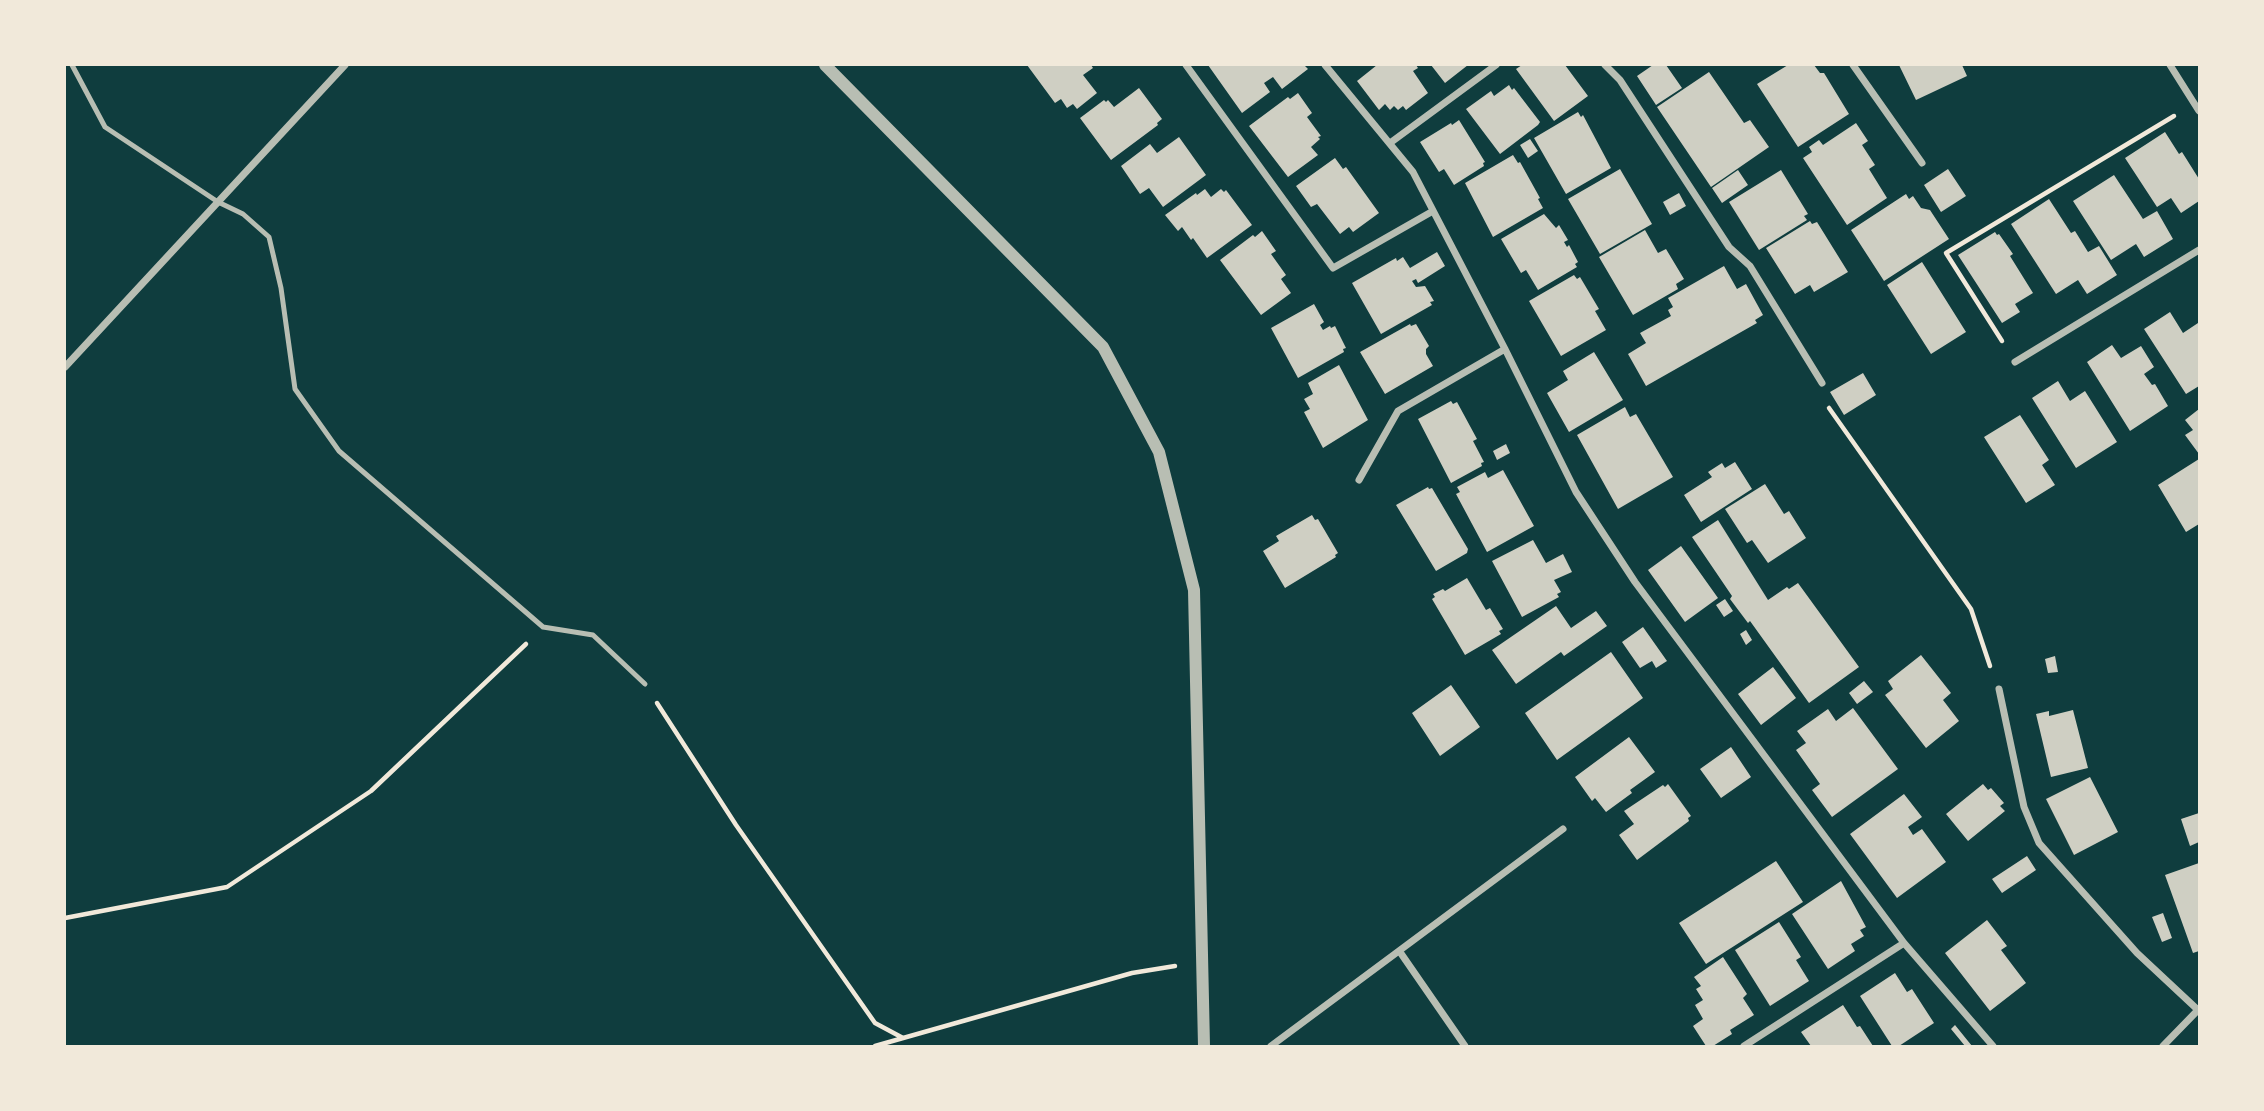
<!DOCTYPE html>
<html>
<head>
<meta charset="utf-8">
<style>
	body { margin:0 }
	#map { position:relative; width:2264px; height:1111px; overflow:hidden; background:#0f3d3e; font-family:Barlow,sans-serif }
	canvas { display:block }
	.frame { position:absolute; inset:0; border:66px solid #f1e9da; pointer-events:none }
</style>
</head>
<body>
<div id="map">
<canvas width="2264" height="1111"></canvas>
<div class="frame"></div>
</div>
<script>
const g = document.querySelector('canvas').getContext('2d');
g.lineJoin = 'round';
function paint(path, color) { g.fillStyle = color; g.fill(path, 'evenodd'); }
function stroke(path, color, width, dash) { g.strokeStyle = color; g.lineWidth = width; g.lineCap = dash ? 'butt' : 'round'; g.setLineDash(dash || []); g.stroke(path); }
const building = new Path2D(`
	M1027 65H1091L1093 68 1083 75 1097 93 1077 109 1073 104 1067 108 1061 99 1055 103Z
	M1208 65H1304L1308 69 1282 89 1273 77 1264 83 1270 92 1242 113Z
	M1377 65H1416L1418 68 1413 71 1428 93 1406 110 1403 106 1398 110 1394 106 1390 110 1385 104 1379 110 1357 81Z
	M1431 65H1468L1445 83Z
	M1522 65H1565L1588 96 1554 121 1516 69Z
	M1653 65H1666L1682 88 1656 105 1637 76Z
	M1788 65H1814L1820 73H1824L1849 114 1798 147 1757 84Z
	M1899 65H1962L1967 76 1916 100Z
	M1709 72 1744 123 1750 120 1769 147 1711 187 1657 107Z
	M1509 85 1512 90 1514 88 1540 122 1538 125 1500 154 1466 109 1491 91 1494 96Z
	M1139 88 1162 119 1157 123 1158 125 1111 160 1080 118 1104 100 1106 102 1108 100 1114 107Z
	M1298 93 1312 113 1307 117 1321 136 1318 137 1320 139 1311 147 1318 155 1288 177 1249 126 1288 97 1290 99Z
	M1578 112 1581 117 1583 115 1611 168 1566 194 1534 138Z
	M1459 120 1485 162 1483 163 1484 166 1454 185 1444 169 1439 172 1420 142 1451 123 1452 125Z
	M1856 123 1868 141 1862 145 1875 165 1869 169 1887 198 1847 225 1803 158 1812 152 1809 147 1819 140 1823 145Z
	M2165 132 2179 154 2182 152 2199 179V201L2181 213 2171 198 2157 207 2125 158Z
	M1179 137 1206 175 1163 207 1149 188 1140 194 1121 166 1150 144 1157 153Z
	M1530 139 1538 151 1528 158 1520 145Z
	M1513 155 1518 163 1520 162 1540 198 1538 199 1543 208 1493 237 1465 183Z
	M1335 158 1343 169 1346 167 1379 213 1353 232 1349 227 1340 234 1317 204 1311 207 1296 186Z
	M1620 169 1652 224 1600 254 1568 199Z
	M1948 169 1966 196 1941 212 1924 185Z
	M1738 170 1748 185 1722 203 1712 188Z
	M1781 170 1808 214 1804 216 1807 220 1759 250 1729 202Z
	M2114 175 2143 219 2157 211 2173 239 2144 257 2136 244 2111 260 2073 201Z
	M1205 189 1211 197 1221 189 1224 192 1226 190 1252 225 1207 258 1193 238 1191 240 1182 227 1178 231 1165 215 1196 193 1197 195Z
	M1679 193 1686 206 1670 215 1663 202Z
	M1906 194 1909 199 1913 196 1921 208 1930 210 1949 239 1884 281 1851 230Z
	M2049 199 2071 233 2075 231 2088 252 2099 246 2117 275 2087 294 2078 280 2056 294 2011 224Z
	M1544 214 1556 228 1559 225 1568 240 1564 242 1567 247 1569 245 1578 262 1575 264 1577 267 1538 290 1526 270 1521 273 1501 239Z
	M1810 221 1812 224 1817 222 1848 272 1814 292 1810 285 1795 294 1766 248Z
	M1645 230 1658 253 1666 249 1684 279 1676 284 1678 289 1633 315 1599 257Z
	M1262 231 1276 251 1271 254 1286 275 1281 279 1291 293 1261 315 1220 260 1253 235 1255 237Z
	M1995 232 1997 235 1999 234 2013 254 2010 256 2033 293 2015 304 2020 312 2002 323 1958 255Z
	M1437 252 1445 266 1418 283 1416 279 1412 281 1416 287 1425 286 1434 301 1430 302 1432 305 1381 334 1352 283 1396 258 1397 261 1403 257 1410 268Z
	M1922 262 1966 332 1931 354 1887 285Z
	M1724 266 1737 289 1746 284 1763 315 1755 320 1757 323 1646 386 1628 354 1646 343 1640 333 1671 316 1668 310 1673 307 1668 298Z
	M1574 275 1577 279 1580 277 1599 309 1595 311 1606 330 1561 356 1529 301Z
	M1314 304 1324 322 1320 325 1323 330 1330 326 1331 328 1335 326 1346 348 1343 349 1344 352 1298 378 1271 328Z
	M2170 312 2183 333 2198 323 2199 325V386L2186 394 2144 329Z
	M1410 324 1411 326 1416 324 1429 346 1426 349V354L1433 366 1385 394 1360 352Z
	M2112 345 2121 358 2141 346 2154 367 2144 374 2152 385 2155 384 2168 406 2130 431 2087 362Z
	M1594 352 1623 400 1569 432 1547 393 1568 380 1563 371Z
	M1339 365 1368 420 1323 448 1304 412 1310 409 1304 399 1313 394 1308 383Z
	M1863 373 1876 395 1844 415 1830 392Z
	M2058 381 2070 401 2085 391 2117 442 2076 468 2032 398Z
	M1451 401 1453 404 1457 402 1477 439 1473 441 1484 462 1481 463 1482 466 1451 483 1418 419Z
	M1625 407 1630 417 1636 414 1673 477 1618 509 1577 435Z
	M2199 409V454L2185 435 2193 430 2185 420Z
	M2020 415 2049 460 2042 465 2055 485 2026 503 1984 437Z
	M1506 444 1510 453 1497 460 1493 451Z
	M2199 459V524L2186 532 2158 485Z
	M1735 462 1752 489 1701 522 1684 495 1712 477 1708 472 1722 463 1725 468Z
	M1503 470 1534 526 1487 552 1456 494 1460 492 1457 487 1485 472 1488 478Z
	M1765 484 1784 514 1789 511 1806 538 1768 563 1752 540 1747 543 1725 509Z
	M1428 487 1429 489 1432 488 1468 549 1467 553 1436 571 1396 505Z
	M1312 515 1315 520 1318 519 1338 553 1335 555 1336 557 1285 588 1263 551 1279 541 1276 536Z
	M1718 520 1768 600 1787 587 1789 589 1798 583 1859 667 1809 703 1750 621 1748 623 1730 599 1732 596 1692 537Z
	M1533 540 1546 563 1563 554 1572 572 1554 580 1561 592 1557 594 1559 597 1522 617 1492 561Z
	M1681 546 1718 598 1685 622 1648 570Z
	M1467 578 1486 610 1490 608 1503 629 1499 631 1501 634 1465 655 1432 599 1435 597 1433 594 1443 589 1445 591Z
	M1725 599 1733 611 1724 617 1716 605Z
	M1556 606 1571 628 1596 611 1607 626 1564 656 1561 652 1516 684 1492 650Z
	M1643 627 1667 661 1656 668 1652 661 1640 668 1622 642Z
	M1746 630 1752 640 1746 645 1740 634Z
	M1611 652 1643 698 1557 760 1525 713Z
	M1921 655 1951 693 1943 700 1959 721 1926 748 1885 695 1893 689 1888 681Z
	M2055 656 2058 672 2048 673 2045 659Z
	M1773 667 1796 698 1761 725 1738 694Z
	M1864 681 1873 692 1857 704 1849 693Z
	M1451 685 1480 727 1440 756 1412 713Z
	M1853 708 1898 769 1832 817 1812 790 1820 784 1796 750 1806 743 1797 731 1828 709 1836 721Z
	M2073 710 2088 768 2051 777 2036 714 2049 711V716Z
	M1629 737 1655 772 1630 790 1632 793 1606 812 1595 798 1592 801 1575 777Z
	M1731 747 1751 777 1721 798 1700 769Z
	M2090 777 2118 832 2074 855 2046 799Z
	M1668 784 1691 816 1688 818 1689 821 1637 860 1619 835 1634 824 1624 811 1663 785 1665 787Z
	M1983 784 1988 790 1991 788 2004 803 2000 806 2005 811 1968 841 1946 814Z
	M1904 794 1922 817 1908 827 1913 835 1922 829 1946 862 1897 898 1850 834Z
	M2199 813V842L2190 846 2181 819Z
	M2027 856 2036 870 2002 893 1992 879Z
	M1776 861 1803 902 1706 964 1679 923Z
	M2199 863V951L2193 953 2165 875Z
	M1841 881 1866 927 1860 930 1864 936 1851 944 1855 951 1828 969 1792 914Z
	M2163 913 2172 938 2162 942 2152 917Z
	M1987 920 2007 946 2001 950 2026 983 1990 1011 1945 953Z
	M1779 922 1801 957 1796 960 1809 981 1770 1006 1735 950Z
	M1723 957 1747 994 1743 998 1754 1015 1730 1030 1732 1034 1713 1046H1706L1693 1026 1703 1019 1695 1005 1703 1000 1696 989 1701 986 1694 977Z
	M1895 973 1907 992 1912 989 1934 1023 1899 1046H1892L1860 996Z
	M1843 1005 1857 1027 1860 1026 1873 1046H1811L1801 1032Z
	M1955 1025 1972 1046H1965L1951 1029Z`);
const path = new Path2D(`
	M2002 341 1946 253 2174 116
	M1829 408 1971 609 1990 666
	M657 703 736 825 875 1023 903 1038
	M65 918 227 887 371 791 526 644
	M875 1046 1132 973 1175 966`);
const service = new Path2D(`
	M72 65 105 127 218 202 243 214 269 237 281 288 295 389 339 451 543 627 593 635 645 684`);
const minor = new Path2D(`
	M1186 65 1333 268 1433 211
	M1325 65 1413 172 1505 349 1576 492 1635 582 1904 943 1993 1046
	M1605 65 1620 80 1729 247 1750 266 1822 383
	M1853 65 1922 163
	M2170 65 2199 111
	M1390 143 1496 65
	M2015 362 2199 250
	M65 367 345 65
	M1359 480 1398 411 1505 349
	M1999 689 2024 807 2039 843 2137 953 2198 1010
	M1400 952 1465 1046
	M1271 1046 1563 829
	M1744 1046 1904 943
	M2163 1046 2199 1009`);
const tertiary = new Path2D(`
	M825 65 1103 347 1159 452 1194 590 1204 1046`);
paint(building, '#cfcfc3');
stroke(path, '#f1e9da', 4.5);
stroke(service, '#b8beb3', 5);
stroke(minor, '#b8beb3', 7);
stroke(tertiary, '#b8beb3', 12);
</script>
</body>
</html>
